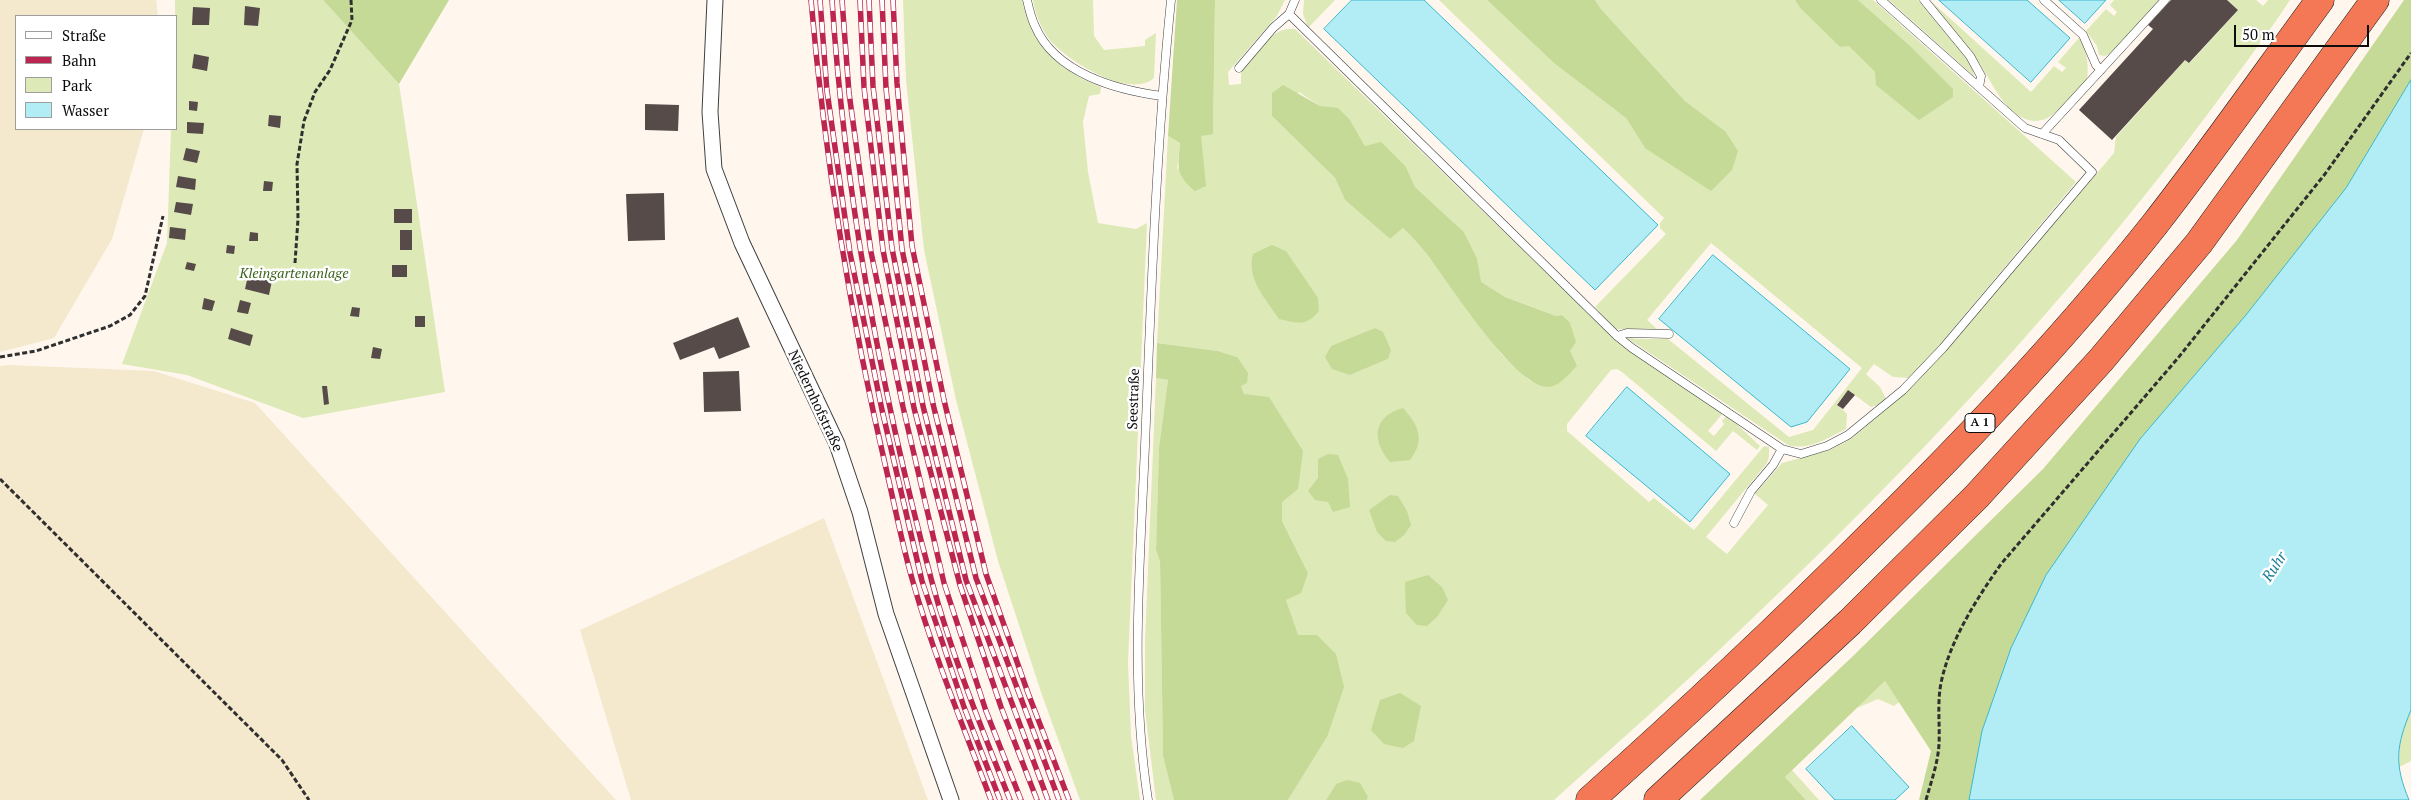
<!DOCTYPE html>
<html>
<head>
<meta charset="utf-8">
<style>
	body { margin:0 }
	#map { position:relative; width:2411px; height:800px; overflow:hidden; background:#fff7ed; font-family:"PT Serif",serif }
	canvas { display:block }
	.legend { position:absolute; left:15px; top:15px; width:162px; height:115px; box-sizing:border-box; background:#fff; border:1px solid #9e9e9e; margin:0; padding:6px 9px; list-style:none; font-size:15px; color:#0d0d0d }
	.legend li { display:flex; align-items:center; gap:10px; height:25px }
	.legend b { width:25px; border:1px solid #9e9e9e }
	.scale { position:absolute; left:2234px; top:25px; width:135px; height:22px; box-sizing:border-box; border:2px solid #0d0d0d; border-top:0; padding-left:6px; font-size:15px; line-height:18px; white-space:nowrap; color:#0d0d0d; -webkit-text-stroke:4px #fff; paint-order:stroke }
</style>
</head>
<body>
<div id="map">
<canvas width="2411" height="800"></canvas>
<ul class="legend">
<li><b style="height:6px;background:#fff"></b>Straße</li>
<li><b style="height:6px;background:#bd2551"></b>Bahn</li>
<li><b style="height:14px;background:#dde9b7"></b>Park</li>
<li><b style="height:14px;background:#b2edf6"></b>Wasser</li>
</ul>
<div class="scale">50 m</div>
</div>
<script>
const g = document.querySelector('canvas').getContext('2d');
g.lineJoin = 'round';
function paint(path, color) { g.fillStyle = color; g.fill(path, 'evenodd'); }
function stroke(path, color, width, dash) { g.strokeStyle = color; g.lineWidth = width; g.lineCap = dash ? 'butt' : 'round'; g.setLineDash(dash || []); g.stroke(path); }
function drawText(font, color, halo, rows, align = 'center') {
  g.font = font + ' "PT Serif",serif'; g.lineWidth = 5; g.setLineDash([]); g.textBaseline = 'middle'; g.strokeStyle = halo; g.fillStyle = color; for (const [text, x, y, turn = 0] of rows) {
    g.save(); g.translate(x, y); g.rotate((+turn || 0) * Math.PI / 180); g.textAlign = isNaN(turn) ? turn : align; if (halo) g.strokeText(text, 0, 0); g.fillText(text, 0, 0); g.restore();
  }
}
const farmland = new Path2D(`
	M0 0H156L158 16H16V129H144L112 239 54 338 0 352Z
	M9 365 154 371 255 403 616 800H0V366Z
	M824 518 928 800H631L580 630Z`);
const green = new Path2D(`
	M175 0H323L399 84 445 392 303 418 187 375 122 364 167 243 171 129H176Z
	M903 0H1022C1031 44 1059 71 1101 87L1100 94 1089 96 1083 122 1088 172 1098 223 1136 229 1147 223 1128 662 1131 736 1140 800H1080L1042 695 998 561 956 400 924 250 906 80Z
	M1033 0H1093L1094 36 1104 50 1145 46V40L1156 33 1154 78C1129 100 1066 60 1049 39 1041 28 1035 13 1033 0Z
	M1215 0H1285L1277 16 1228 72 1229 85 1241 84V73C1254 57 1271 25 1295 29L1609 334 1630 351 1723 413 1708 431 1714 436 1724 424 1722 421 1727 415 1760 446 1757 450 1733 431 1716 451 1622 372 1617 369 1611 370 1567 424V431L1649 502 1654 498 1694 530 1764 446 1769 447V457L1767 463 1706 537 1727 554 1768 505 1755 494 1782 463 1830 450 1851 439 1905 393 1947 349 2114 153 2116 137 2185 60 2190 63 2238 10 2227 0H2256L2263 6 2268 0H2290C2265 38 2237 74 2210 111 2069 300 1907 472 1736 634 1677 691 1615 745 1554 800H1367L1368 797 1336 784 1326 800H1288L1327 737 1286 600 1308 573 1282 521V502L1241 386 1237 357 1218 351 1157 343 1168 136 1180 143 1177 170 1201 136 1213 133ZM1299 92 1320 106 1350 120 1365 146 1406 167 1415 187 1464 232 1477 258 1480 282 1505 297 1556 316 1562 315 1570 351 1546 387 1529 380 1502 355 1425 251 1403 228 1390 239 1345 200 1335 178 1272 116ZM1375 328 1388 359 1350 375 1360 336Z
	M1304 0H1335L1308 28 1303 14Z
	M1439 0H1487L1555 64 1626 118 1645 148 1725 131 1685 101 1601 9 1595 0H1795L1800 8 1840 47 1849 45 1875 72 1908 44 1858 0H1873L2076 182 1931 355 1909 378 1893 377 1874 364 1866 374 1880 387 1886 399 1879 405 1871 407 1848 390 1837 404 1847 414 1846 429C1827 438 1810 451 1788 445L1627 338 1628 337 1636 339H1668L1789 437 1813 430 1862 368 1711 243 1647 320 1657 329H1616L1595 307 1666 234 1660 228V223L1664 218Z
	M1889 0H1918L1966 57 1972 67 1974 76Z
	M2114 0H2161L2110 54 2104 56 2099 55 2097 46 2086 31 2106 9 2114 16 2117 12 2110 5Z
	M1932 2 2031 92 2054 66 2062 72 2066 68 2058 62 2079 38C2087 45 2090 73 2086 82 2083 87 2076 92 2072 96 2058 111 2044 129 2021 117 1998 103 1990 77 1975 57 1961 38 1946 21 1932 2Z
	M1156 378 1168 380 1159 447 1156 550 1160 560 1163 756 1174 800H1156L1145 710V641Z
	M1885 681 1899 702 1894 706 1878 699 1857 708Z
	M2411 710V761L2399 767 2400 736Z
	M1792 770 1819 800H1806L1785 777Z`);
const forest = new Path2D(`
	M323 0H449L399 84Z
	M1177 0H1215L1213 134 1201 136 1206 186 1195 191C1175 174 1178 168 1180 143L1168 136Z
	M1487 0H1595L1601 9 1685 101 1725 131 1738 151 1732 170 1711 191 1645 148 1626 118 1555 64Z
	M1795 0H1858L1908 44 1953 89V97L1919 120 1876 85 1875 72 1849 46 1840 47 1800 8Z
	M2404 0H2411V80L2346 188 2246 315 2140 439 2046 575 2011 648 1982 731 1969 800H1919L1931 751 1885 681 1785 777 1806 800H1700L1852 657 2043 469 2237 240Z
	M1283 85 1320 106 1338 108 1350 120 1365 146 1381 142 1406 167 1415 187 1464 232 1477 258 1481 282 1505 297 1556 316 1562 315 1570 323 1576 342 1570 351 1577 366C1568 374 1560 387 1547 387 1513 385 1448 281 1426 253 1419 244 1411 236 1403 228L1390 239 1345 200 1335 178 1272 116V93Z
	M1272 245 1286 251 1318 298 1319 311C1306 327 1297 323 1279 319 1266 299 1246 279 1253 254Z
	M1375 328 1383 332 1391 350 1388 359 1350 375 1332 369 1325 357 1331 346Z
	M1157 343 1218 351 1237 357 1248 373 1247 383 1241 386 1244 394 1269 397 1303 451 1298 489 1282 502V521L1308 573 1301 593 1286 600 1298 635H1317L1336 654 1344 687 1327 737 1288 800H1174L1163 756 1160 561 1156 550 1159 447 1168 380 1156 378Z
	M1403 408C1418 425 1426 439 1410 460L1390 462C1371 440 1373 416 1403 408Z
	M1328 454 1338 455 1348 479 1350 507 1333 512 1328 502 1315 500 1308 491 1318 478V459Z
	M1390 495 1398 496 1407 511 1411 525 1404 535 1395 542 1386 541 1377 532 1369 510Z
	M1428 575 1442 587 1448 600 1437 617 1427 626 1417 625 1406 613 1405 582Z
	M1400 693 1421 706 1414 741 1403 748 1384 744 1371 730 1380 700Z
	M1347 780 1360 783 1368 797 1367 800H1326L1336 784Z`);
const water = new Path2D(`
	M1352 0H1424L1658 225 1595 290 1324 29Z
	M1939 0H2027L2070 38 2031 82Z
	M2059 0H2106L2085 23Z
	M2411 80V710C2396 746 2394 764 2409 800H1969L1982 731 2011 648 2046 575 2140 439 2246 315 2346 188Z
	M1713 255 1850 369 1807 422 1791 427 1659 319Z
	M1627 387 1730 474 1690 522 1586 436Z
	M1852 726 1909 787 1895 800H1835L1806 769Z`);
const building = new Path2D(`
	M2171 0H2227L2238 10 2189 63 2185 60 2112 140 2079 110 2153 29 2148 25Z
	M245 6 260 8 258 26 244 25Z
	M193 7 210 8 209 25H192Z
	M194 54 209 57 207 71 192 68Z
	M189 101 198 102 197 111 189 110Z
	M645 104 679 105 678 131 645 130Z
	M269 115 281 116 280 128 268 126Z
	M187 122 204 123 203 134 187 133Z
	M186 148 200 151 197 163 183 160Z
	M178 176 196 179 195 190 176 187Z
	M264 181 273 182 272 191H263Z
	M664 193 665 240 628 241 626 194Z
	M176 202 193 204 191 215 174 212Z
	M394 209H412V223H394Z
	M170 227 186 229 185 240 169 238Z
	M400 230H412V250H400Z
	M250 232 258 233V241H249Z
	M227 245 235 246 234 254 226 253Z
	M187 262 196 264 194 271 185 269Z
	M392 265H407V277H392Z
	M249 271 273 276 269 295 245 289Z
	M204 298 215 301 212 311 202 309Z
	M240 300 251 303 248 314 237 312Z
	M352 307 360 308 359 317 350 316Z
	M415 316H425V327H415Z
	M738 317 750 347 719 359 714 347 680 360 673 343Z
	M231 328 253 335 250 346 228 339Z
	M373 347 382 349 380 359 371 358Z
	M739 371 741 411 704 412 703 372Z
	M322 386H327L329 404 324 405Z
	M1848 390 1855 395 1843 409 1837 405Z`);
const path = new Path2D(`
	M295 263 298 219 297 164 304 121 315 92 330 70 352 20 351 0
	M0 357 36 351 110 326 130 315 145 296 163 216
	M0 479 282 760 309 800
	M1926 800C1931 782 1938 763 1939 744 1940 724 1937 704 1941 683 1950 640 1976 600 2001 564L2178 358 2325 174 2411 53`);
const lane = new Path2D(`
	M1027 0C1029 9 1031 18 1035 26 1055 73 1116 90 1162 96
	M1295 0 1289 14 1617 336 1632 348 1782 449 1801 454 1827 446 1848 435 1903 390 1943 348 2092 172 2059 140 2025 128 1881 0
	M1924 0 1970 56 1981 76 1979 87
	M2044 0 2083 35 2096 65 2101 70
	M1239 68 1273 28 1289 14
	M2042 134 2165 0
	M1617 336 1627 333 1669 334
	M1734 523 1751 491 1773 465 1782 449
	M1148 800C1130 683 1140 564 1145 446 1151 297 1156 148 1171 0`);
const street = new Path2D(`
	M715 0 710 112 714 169 742 243 837 444 860 512 886 614 951 800`);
const highway = new Path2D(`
	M1590 800C1685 715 1778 628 1868 538 1969 439 2067 335 2155 224 2212 151 2265 75 2320 0
	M1658 800 1850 622 1977 496 2101 360 2199 243 2375 0`);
const rail = new Path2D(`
	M811 0C825 161 851 320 888 477 896 512 903 548 913 582 934 656 964 728 991 800
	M820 0 827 91 850 253 882 410 922 581 964 707 1000 800
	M832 0C845 196 881 392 932 582 952 656 982 729 1010 800
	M842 0 849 93 871 252 903 407 944 583 986 711 1021 800
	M860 0 864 87 883 250 914 408 960 585 1001 707 1037 800
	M869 0 873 86 892 248 923 406 966 580 1048 800
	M882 0 886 88 902 249 933 404 976 578 1059 800
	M893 0 897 83 912 246 944 400 986 574 1028 693 1069 800`);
const shields = [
	[1980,423,30]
];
const shieldNames = [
	["A 1",1980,423]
];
const parkNames = [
	["Kleingartenanlage",294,274]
];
const streetNames = [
	["Seestraße",1134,399,-88],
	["Niedernhofstraße",815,401,65]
];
const waterNames = [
	["Ruhr",2275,567,-57]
];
paint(farmland, '#f4e8cd');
paint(green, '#dde9b7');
paint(forest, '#c5da96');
paint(water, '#b2edf6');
stroke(water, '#39b6cd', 1);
paint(building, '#564b49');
stroke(lane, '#404040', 9);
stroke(street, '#404040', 17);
stroke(highway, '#1e1e1e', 29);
stroke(path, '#2f2f2f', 3, [5, 2.5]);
stroke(lane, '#fff', 8);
stroke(street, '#fff', 15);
stroke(highway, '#f47856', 28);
stroke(rail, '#bd2551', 5.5);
stroke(rail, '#fff', 4, [11]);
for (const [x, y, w] of shields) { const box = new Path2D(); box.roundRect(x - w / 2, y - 9.5, w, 19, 4); g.fillStyle = '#fff'; g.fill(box); stroke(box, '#0d0d0d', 1); }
drawText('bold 12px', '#0d0d0d', null, shieldNames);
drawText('italic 14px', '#3d641d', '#fff', parkNames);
drawText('14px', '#0d0d0d', '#fff', streetNames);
drawText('italic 15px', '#167e97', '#fff', waterNames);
</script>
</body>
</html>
